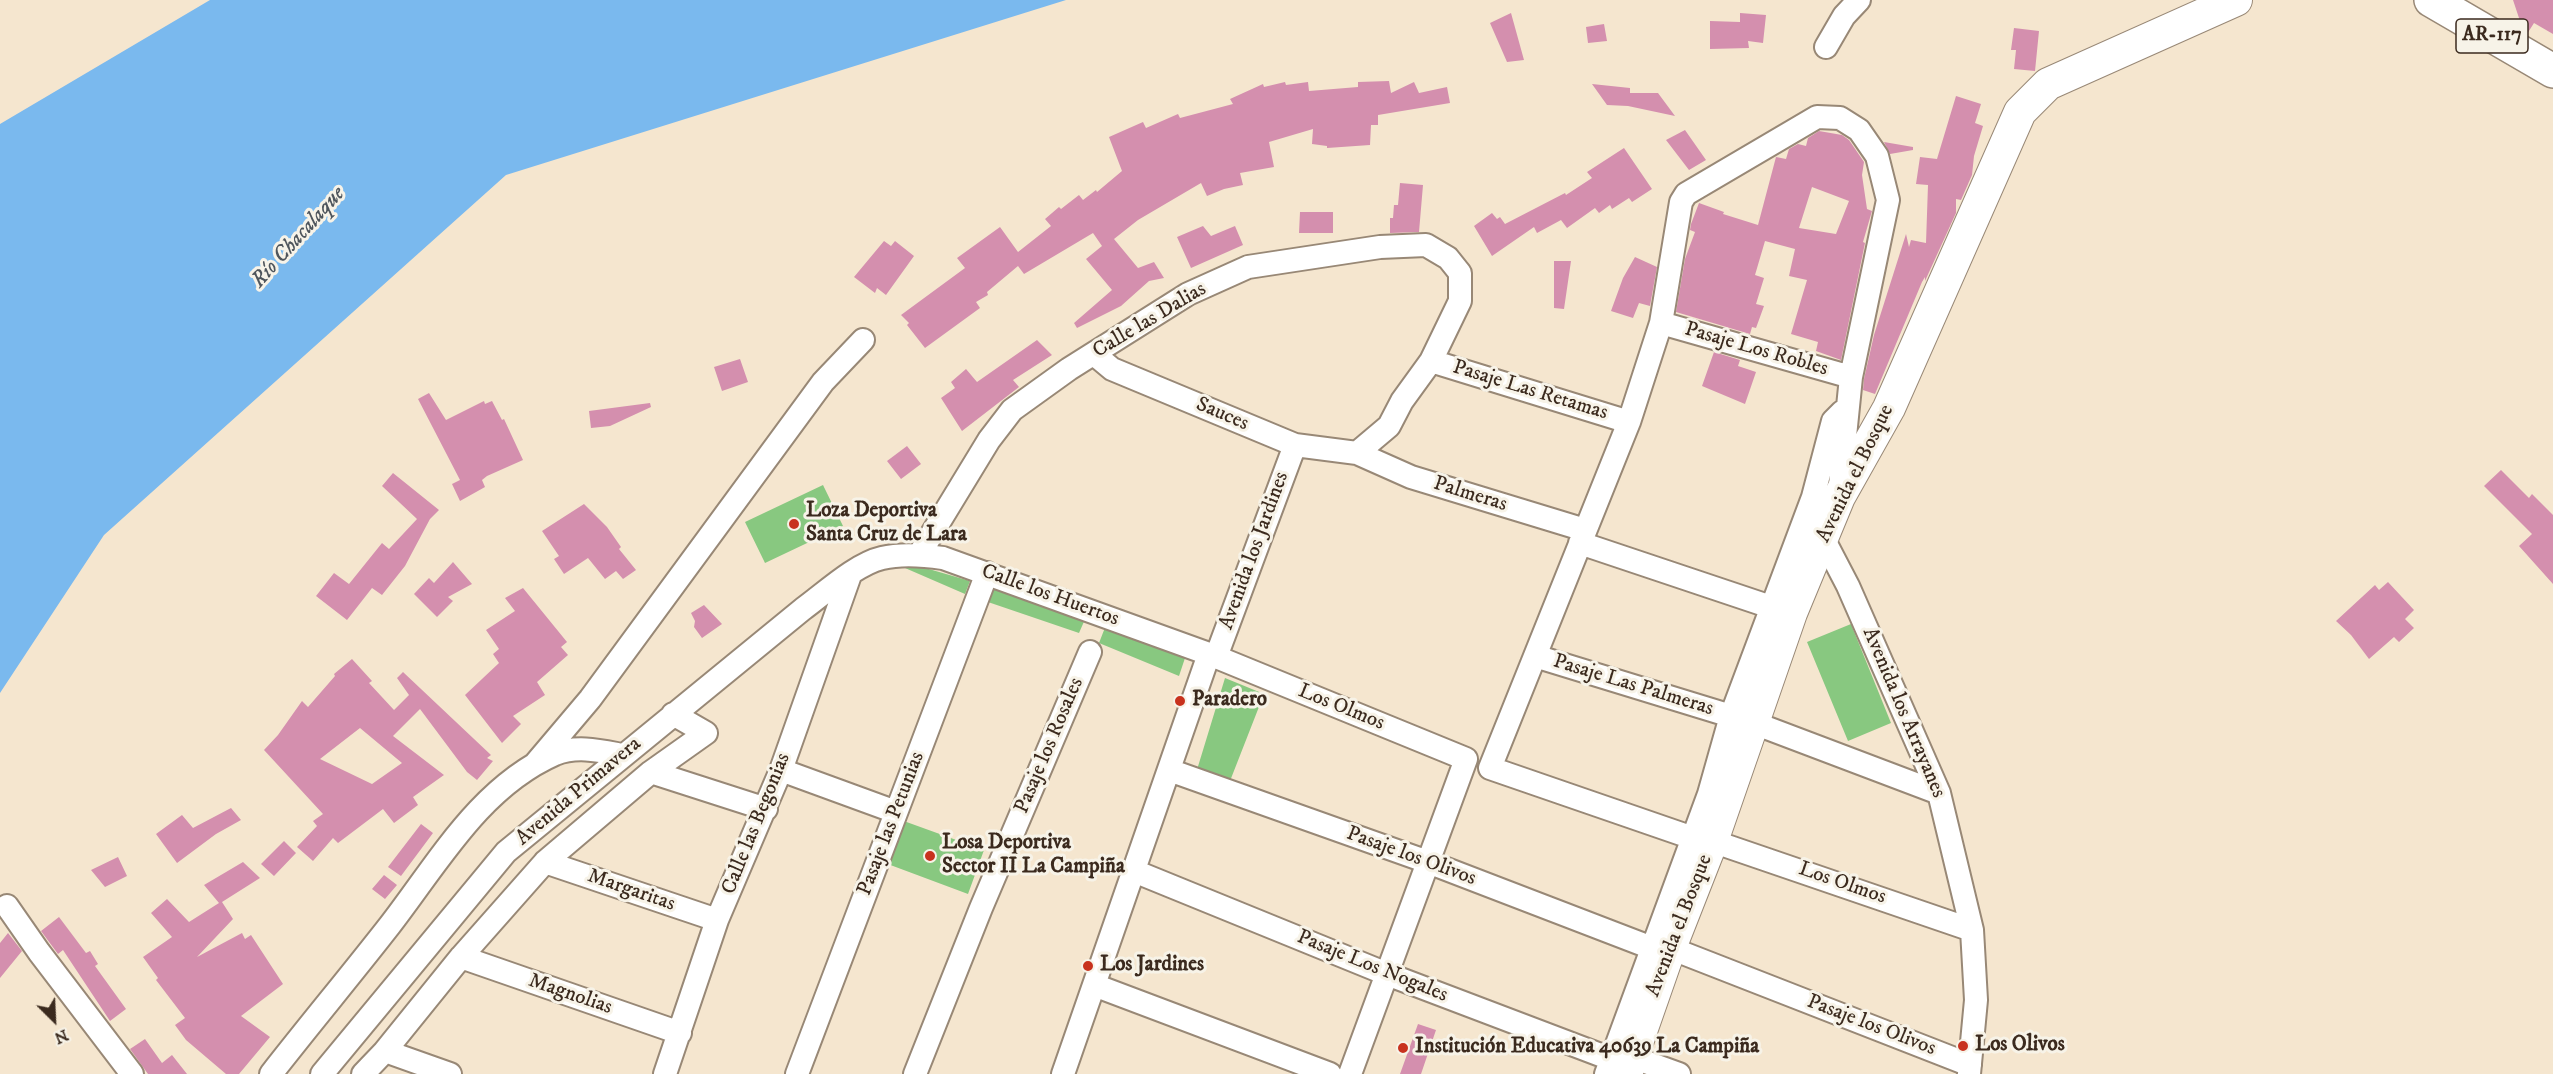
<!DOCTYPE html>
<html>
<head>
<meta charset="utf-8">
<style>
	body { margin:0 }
	#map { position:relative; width:2553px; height:1074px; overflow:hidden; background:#f5e6cf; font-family:"IM FELL DW Pica",serif }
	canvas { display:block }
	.north { position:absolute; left:24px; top:990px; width:60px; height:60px; -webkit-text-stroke:4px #f7f3e8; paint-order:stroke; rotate:156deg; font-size:16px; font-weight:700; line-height:24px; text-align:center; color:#3b2a1e }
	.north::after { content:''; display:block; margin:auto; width:21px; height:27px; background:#3b2a1e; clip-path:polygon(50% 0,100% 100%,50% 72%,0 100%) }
</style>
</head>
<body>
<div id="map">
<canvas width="2553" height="1074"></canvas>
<div class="north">N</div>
</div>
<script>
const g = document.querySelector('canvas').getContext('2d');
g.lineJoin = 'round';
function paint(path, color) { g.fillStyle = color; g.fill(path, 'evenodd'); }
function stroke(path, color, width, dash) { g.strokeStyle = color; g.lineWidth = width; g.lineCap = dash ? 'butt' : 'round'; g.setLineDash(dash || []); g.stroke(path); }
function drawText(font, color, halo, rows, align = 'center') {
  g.font = font + ' "IM FELL DW Pica",serif'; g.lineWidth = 6; g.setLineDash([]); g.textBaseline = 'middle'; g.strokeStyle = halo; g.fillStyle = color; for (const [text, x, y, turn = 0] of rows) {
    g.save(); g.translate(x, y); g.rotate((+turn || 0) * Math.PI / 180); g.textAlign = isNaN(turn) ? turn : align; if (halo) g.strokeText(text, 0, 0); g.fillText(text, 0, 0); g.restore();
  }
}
const green = new Path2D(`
	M823 485 843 526 765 563 745 522Z
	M922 567 970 581 965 594 905 568Z
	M995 586 1086 617 1079 633 985 601Z
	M1851 624 1891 723 1848 741 1807 642Z
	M1106 625 1185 658 1179 676 1099 643Z
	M1225 678 1264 694 1230 781 1196 773Z
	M901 820 984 850 968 894 885 863Z`);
const water = new Path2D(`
	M210 0H1066L506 175 104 535 0 693V124Z`);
const building = new Path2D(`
	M2513 0H2553V34L2534 23 2527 34 2524 33Z
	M1511 13 1524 60 1507 62 1490 23Z
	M1740 13 1766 15 1763 43 1748 41 1749 48 1710 49V21L1740 22Z
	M1604 24 1607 41 1588 43 1586 27Z
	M2014 28 2039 31 2035 71 2014 69 2016 50H2011Z
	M1389 81 1391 93 1414 82 1419 93 1447 87 1450 103 1378 115V125H1371L1370 145 1327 148V146L1312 144 1313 129 1269 142 1274 167 1240 173 1243 185 1224 189 1207 196 1201 183 1138 220 1114 239 1138 268 1154 262 1164 278 1149 281 1121 306 1077 328 1074 323 1112 290 1086 259 1102 246 1093 233 1024 274 1018 266 987 292 988 295 976 302 980 308 925 348 907 325 909 323 901 315 965 268 957 258 1000 227 1018 252 1051 226 1045 219 1059 207 1061 209 1079 195 1083 200 1096 190 1097 192 1122 171 1109 137 1143 122 1146 128 1178 114 1180 118 1233 104 1230 99 1263 84 1264 87 1285 82 1286 85 1308 82 1309 91 1358 87V82Z
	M1592 84 1630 88V93H1658L1675 116 1628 106 1607 105Z
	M1956 96 1981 104 1975 123 1983 126 1974 156 1972 175 1961 200 1956 199V213L1925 281V277L1922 282 1875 394 1863 390 1864 379 1874 335 1906 234 1909 247 1911 240 1926 243 1928 185 1916 184 1920 157 1937 159Z
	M1685 130 1706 160 1689 170 1666 140Z
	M1819 131 1842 135 1849 140 1864 162 1862 175 1867 209 1872 211 1863 242 1865 243 1841 360 1816 351 1818 342 1791 334 1807 280 1789 276 1795 249 1765 241 1755 275 1764 278 1756 304 1764 306 1756 328 1752 327 1750 334 1676 312 1685 259 1695 232 1690 230 1691 224 1699 203 1724 212 1723 214 1758 225 1776 157 1786 159 1789 149 1798 144 1806 146 1808 138ZM1812 187 1849 201 1836 234 1799 228Z
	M1884 142 1913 147V150L1890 154Z
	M1624 148 1652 189 1632 202 1629 198 1612 209 1610 205 1599 213 1595 208 1567 228 1561 220 1537 233 1534 227 1492 256 1474 226 1492 213 1497 219 1500 217 1505 224 1565 193 1566 195 1592 178 1587 172Z
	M1400 183 1423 185 1419 232 1390 233V218H1393L1394 205H1398Z
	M1300 212H1333V233H1299Z
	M1203 226 1211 236 1235 226 1243 245 1191 268 1177 237Z
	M884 241 891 246 895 241 914 256 886 295 877 288 875 293 854 277Z
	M1635 257 1657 267 1650 306 1639 303 1633 318 1611 311 1623 278Z
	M1554 261H1571L1564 309 1554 308Z
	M1037 340 1052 355 1013 380 1019 387 962 431 941 398 955 388 951 382 966 369 977 382Z
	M1714 352 1740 360 1738 366 1756 372 1745 404 1702 386Z
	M740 359 748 382 722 391 714 367Z
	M429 393 446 420 484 401 485 404 492 401 502 420 504 419 523 460 487 476 482 480 485 487 460 501 452 484 460 480 418 399Z
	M650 403 651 407 610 426 591 428 589 411Z
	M907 446 921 464 901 479 887 461Z
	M2501 470 2529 498 2532 494 2553 515V584L2519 546 2532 534 2484 486Z
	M393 473 439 510 430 519 405 566 382 595 372 588 347 620 316 596 334 573 349 584 382 543 389 549 417 519 382 486Z
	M584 504 607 527 621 547 619 549 636 570 623 579 616 571 605 579 588 558 564 574 554 559 559 556 542 531Z
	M453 562 472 584 448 597 453 601 437 617 414 594 429 578 434 583Z
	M2388 582 2414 610 2405 619 2414 628 2399 642 2394 637 2369 659 2351 635 2336 621 2375 585 2379 590Z
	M523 588 567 642 561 647 568 655 537 682 545 695 513 716 521 724 502 743 465 695 499 663 493 654 499 649 486 630 515 611 505 598Z
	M704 605 722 624 702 638 694 627 695 621 691 613Z
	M352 659 372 681 369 683 394 710 409 695 397 678 403 672 491 755 487 758 493 761 477 780 467 772 420 709 393 736 444 775 413 797 418 805 394 823 383 809 338 843 333 838 313 861 297 847 317 826 313 821 323 814 264 750 278 735 302 701 308 707 335 676 334 674ZM360 728 402 763 372 784 320 759Z
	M231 808 241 820 216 834 177 863 156 834 182 815 193 828Z
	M421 824 433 833 401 876 388 867Z
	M284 841 296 853 274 876 261 864Z
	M118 857 127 876 105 887 91 870Z
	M243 862 260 878 222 902 233 919 197 957 242 933 245 939 251 935 283 984 241 1016 270 1037 239 1074H226L186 1040 175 1025 185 1018 156 980 158 978 143 957 172 937 151 913 167 899 189 922 219 903 204 885Z
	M384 875 397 885 385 899 372 889Z
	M59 917 86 953 90 951 98 964 95 966 126 1009 110 1021 63 950 58 954 41 931Z
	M8 933 22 951 0 978V943Z
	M1418 1024 1436 1030 1421 1074H1400Z
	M145 1039 162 1063 172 1055 187 1074H148L130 1049Z`);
const street = new Path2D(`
	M1826 47 1844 16 1859 0
	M1661 323 1851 377
	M1094 354 1112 369 1295 445 1357 453 1411 477 1585 530
	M1431 361 1629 422
	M1823 538 1848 586 1939 793 1972 930 1976 1000 1969 1074
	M1580 543 1771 607
	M919 555 989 440 1012 410 1069 369 1188 294 1248 267 1380 247 1426 245 1448 258 1460 273V301L1431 361 1402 401 1389 426 1357 453
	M1535 656 1731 716
	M1216 657 1295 445
	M1754 723 1939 793
	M535 764 590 699 823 382 863 340
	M781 770 896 812
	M1169 770 1428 862 1652 948
	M651 772 766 809
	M1709 794 1731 716 1813 497 1833 421 1842 412
	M1693 838 1490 768 1629 422 1661 323 1681 202 1686 194 1817 117 1840 118 1859 130 1877 156 1888 200 1851 377 1840 486
	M1712 841 1972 930
	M545 862 717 920
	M1134 871 1387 974 1611 1059
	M7 906 39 952 132 1074
	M1670 948 1970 1065
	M461 957 680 1033
	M1094 985 1330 1074
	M385 1051 450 1074
	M1632 1057 1679 1074
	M271 1074C310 1024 351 975 390 925 438 863 480 787 555 754 577 745 601 751 622 755
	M322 1074 506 852 803 609C825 593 856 564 882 558 902 553 923 555 943 558L1209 654 1466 759 1350 1074
	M363 1074 385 1051 461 957 545 862 651 772 706 733 673 714
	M665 1074 717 920 781 770 850 575
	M797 1074 987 573
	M915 1074 981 908 1090 652
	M1063 1074 1209 654
	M1606 1074 1709 794 1722 800`);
const secondary = new Path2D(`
	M1626 1074 1670 948 1712 841 1791 613 1839 497 1889 408 2020 112 2048 84 2236 0`);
const primary = new Path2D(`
	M2431 0 2553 71`);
const markers = [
	[794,524,6,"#c8321e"],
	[1180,701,6,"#c8321e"],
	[930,856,6,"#c8321e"],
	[1088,966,6,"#c8321e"],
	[1963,1046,6,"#c8321e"],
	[1403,1048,6,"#c8321e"]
];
const shields = [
	[2492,36,72]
];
const shieldNames = [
	["AR-117",2492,36]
];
const streetNames = [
	["Calle las Dalias",1150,321,-31],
	["Pasaje Los Robles",1756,350,16],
	["Pasaje Las Retamas",1530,391,17],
	["Sauces",1222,415,23],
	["Avenida el Bosque",1856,474,-64],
	["Palmeras",1470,495,17],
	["Avenida los Jardines",1255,551,-70],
	["Calle los Huertos",1050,596,20],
	["Pasaje Las Palmeras",1633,686,17],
	["Los Olmos",1341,708,22],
	["Avenida los Arrayanes",1903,713,67],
	["Pasaje los Rosales",1050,746,-67],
	["Avenida Primavera",579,792,-40],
	["Calle las Begonias",757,824,-68],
	["Pasaje las Petunias",892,824,-69],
	["Pasaje los Olivos",1411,857,20],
	["Los Olmos",1842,884,19],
	["Margaritas",631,891,19],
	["Avenida el Bosque",1680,926,-69],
	["Pasaje Los Nogales",1372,967,22],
	["Magnolias",570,995,19],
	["Pasaje los Olivos",1871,1026,21]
];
const poiNames = [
	["Loza Deportiva",806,512],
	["Santa Cruz de Lara",806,536],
	["Paradero",1192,701],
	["Losa Deportiva",942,844],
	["Sector II La Campiña",942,868],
	["Los Jardines",1100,966],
	["Los Olivos",1975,1046],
	["Institución Educativa 40639 La Campiña",1415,1048]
];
const waterNames = [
	["Río Chacalaque",299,238,-48]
];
paint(green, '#88c880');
paint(water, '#7ab9ee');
paint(building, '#d48fae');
stroke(street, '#988876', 26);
stroke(secondary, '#988876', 34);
stroke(primary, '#988876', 36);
stroke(street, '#fff', 22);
stroke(secondary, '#fff', 32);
stroke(primary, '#fff', 33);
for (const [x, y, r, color] of markers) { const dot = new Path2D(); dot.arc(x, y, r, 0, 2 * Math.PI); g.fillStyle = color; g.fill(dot); stroke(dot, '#f7f3e8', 2); }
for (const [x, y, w] of shields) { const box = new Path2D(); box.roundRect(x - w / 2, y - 17, w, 34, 4.5); g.fillStyle = '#f7f3e8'; g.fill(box); stroke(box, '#3b2a1e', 1.5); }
drawText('bold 20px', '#3b2a1e', null, shieldNames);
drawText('21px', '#3b2a1e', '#f7f3e8', streetNames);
drawText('bold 21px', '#3b2a1e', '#f7f3e8', poiNames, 'left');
drawText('italic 22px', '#4e555c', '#f7f3e8', waterNames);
</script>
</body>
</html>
